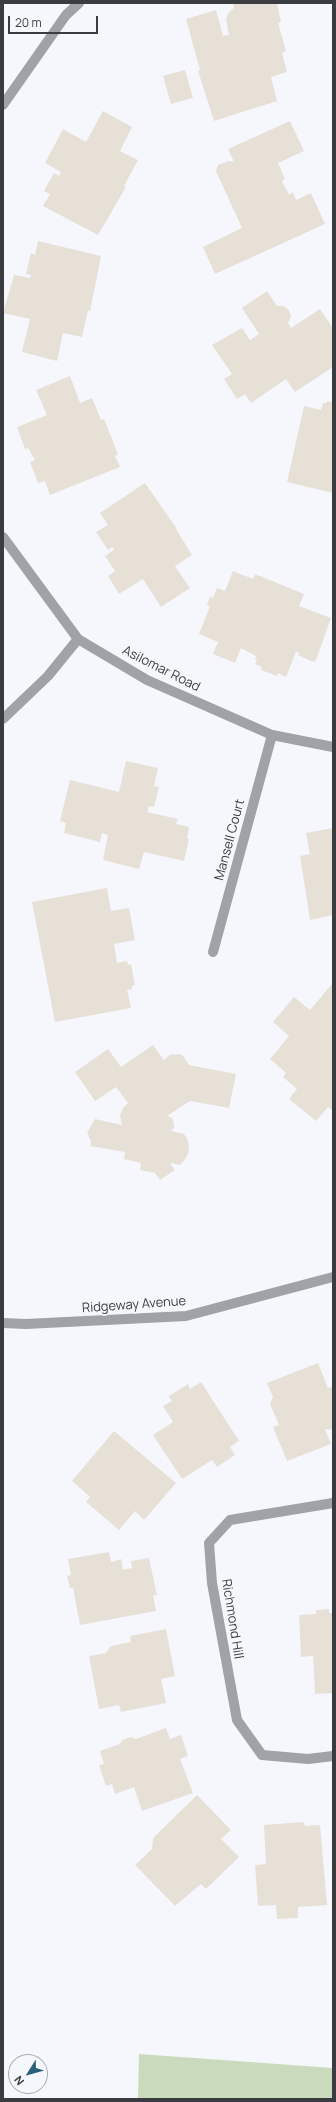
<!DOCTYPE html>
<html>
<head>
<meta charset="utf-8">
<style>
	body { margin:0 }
	#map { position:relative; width:336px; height:2102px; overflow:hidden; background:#f6f7fd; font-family:Manrope,sans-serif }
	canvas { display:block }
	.frame { position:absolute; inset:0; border:4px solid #3b3c40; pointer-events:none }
	.north { position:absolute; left:8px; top:2054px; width:40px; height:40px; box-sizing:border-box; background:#f6f7fd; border:1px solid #abacb1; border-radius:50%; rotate:233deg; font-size:11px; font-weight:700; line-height:16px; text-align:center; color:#3b3c40 }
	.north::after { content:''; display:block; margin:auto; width:14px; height:18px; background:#2a607b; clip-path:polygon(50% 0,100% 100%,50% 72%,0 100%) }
	.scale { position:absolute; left:8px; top:16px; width:90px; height:18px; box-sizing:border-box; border:2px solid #3b3c40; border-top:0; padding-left:5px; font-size:12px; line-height:14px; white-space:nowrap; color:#3b3c40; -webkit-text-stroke:3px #f6f7fd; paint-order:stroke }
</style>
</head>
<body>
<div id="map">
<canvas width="336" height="2102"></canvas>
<div class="frame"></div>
<div class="north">N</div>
<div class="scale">20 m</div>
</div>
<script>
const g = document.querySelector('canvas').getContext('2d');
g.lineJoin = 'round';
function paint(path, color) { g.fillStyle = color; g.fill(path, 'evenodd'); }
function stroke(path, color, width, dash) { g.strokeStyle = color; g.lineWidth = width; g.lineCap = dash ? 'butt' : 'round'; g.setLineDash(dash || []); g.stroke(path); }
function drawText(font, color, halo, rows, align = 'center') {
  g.font = font + ' Manrope,sans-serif'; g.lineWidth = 3.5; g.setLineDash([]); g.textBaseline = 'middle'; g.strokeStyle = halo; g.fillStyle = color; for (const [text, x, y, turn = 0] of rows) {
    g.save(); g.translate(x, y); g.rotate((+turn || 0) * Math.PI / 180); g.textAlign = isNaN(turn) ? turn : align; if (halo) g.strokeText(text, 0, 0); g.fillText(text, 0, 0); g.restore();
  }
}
const green = new Path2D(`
	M139 2054 333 2068V2099H138Z`);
const building = new Path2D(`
	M233 3H277L281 22 278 23 286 51 282 53 287 72 271 77 277 101 214 121 198 71 200 70 186 19 216 10 223 36 229 35 226 20 228 13 234 8Z
	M185 70 193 98 171 104 163 76Z
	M103 111 132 127 120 151 138 160 124 186 126 187 98 235 43 206 50 194 44 191 54 173 59 176 61 172 45 163 63 129 86 142Z
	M290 121 304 151 278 163 285 179 282 181 289 195 293 192 296 200 311 193 325 224 215 274 203 247 242 228 216 171 218 165 229 161 234 162 228 149Z
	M38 241 101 256 90 311 88 310 82 337 63 333 57 361 22 352 30 319 3 313 14 275 30 278 31 275 26 274 31 253 35 255Z
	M267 291 277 306H284L289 310 291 317 288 323 291 328 320 309 333 328V367L295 392 286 379 251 403 245 394 237 399 224 379 232 374 212 345 242 328 250 340 259 334 242 308Z
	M70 376 80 403 92 398 101 420 104 419 118 454 115 456 120 467 50 495 45 481 38 483 30 462 35 460 28 448 25 449 17 427 47 415 36 390Z
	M327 401 333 402V493L287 482 304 406 321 410 323 403H327Z
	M145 483 177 529H176L192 555 175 566 190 588 161 607 143 579 119 594 108 576 115 571 105 556 114 550 112 547 108 550 96 532 108 525 100 513Z
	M233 571 253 579 255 574 304 594 299 606 331 618 316 660 313 662 298 655 299 653 296 652 286 677 278 673 277 676 261 670 262 667 255 664 257 660 255 659 256 656 241 648 235 663 213 654 218 642 199 634 210 606 207 605 210 597 213 598 217 588 225 591Z
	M126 761 158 768 154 786 159 787 154 807 149 806 147 812 178 819 176 824 189 827 187 839H189L184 861 144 852 139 869 103 860 108 835 102 833 100 842 64 833 66 823 60 821 70 780 119 792Z
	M333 828V915L310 920 300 856 310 854 306 833Z
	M107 888 111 911 129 908 135 940 114 944 117 963 127 961 128 965 131 964 135 985 132 986V989L127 990 131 1008 55 1022 32 902Z
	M333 983V1111L328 1107 316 1121 289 1099 297 1089 283 1077 286 1073 270 1059 289 1036 273 1022 294 997 310 1010Z
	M153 1045 164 1060 170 1055 179 1054 183 1056 189 1065 236 1074 229 1108 190 1101 167 1116 172 1118 174 1123V1128L171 1131 184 1134 188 1141 189 1150 186 1158 180 1165 170 1163 175 1170 160 1180 155 1173 140 1170 141 1163 124 1159 125 1152 90 1146 91 1141 87 1133 95 1119 122 1125 120 1115 123 1108 128 1103 116 1087 95 1101 75 1072 108 1049 121 1067Z
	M318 1363 328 1388 333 1386V1430L325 1429 331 1444 287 1461 273 1427 279 1425 270 1404 273 1397 267 1383Z
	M201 1382 239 1441 230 1447 235 1455 217 1467 212 1460 182 1479 153 1435 173 1422 163 1406 172 1401 169 1396 188 1384 190 1389Z
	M114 1431 176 1483 144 1520 135 1511 119 1530 86 1502 90 1497 72 1481Z
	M109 1552 111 1562 121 1559 123 1570 132 1568 131 1561 149 1558 157 1595H153L156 1611 80 1625 73 1588H70L67 1576 71 1575 68 1559Z
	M329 1609V1613H333V1693L315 1694 313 1656 301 1657 299 1615 316 1614V1610Z
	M166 1629 175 1676 161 1679 166 1703 121 1712 119 1705 99 1709 89 1656 106 1653 111 1646 131 1642 130 1636Z
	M166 1728 170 1739 181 1735 188 1756 180 1759 193 1793 142 1811 134 1787 115 1794 112 1784 106 1786 99 1765 104 1764 100 1751 120 1744 122 1740 131 1737 136 1739Z
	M197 1795 231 1830 221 1839 239 1857 206 1889 201 1884 175 1906 135 1865 152 1849 153 1838Z
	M304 1822 305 1826 320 1825 327 1905 298 1907V1918L277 1919 276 1905 258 1906 255 1865 266 1864 264 1825Z`);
const minor = new Path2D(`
	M3 105 66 15 79 3
	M3 537 78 639 147 680 272 735 333 747
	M3 719 48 676 78 639
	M213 952 272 735
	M3 1323 26 1324 186 1316 333 1277
	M333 1503 230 1520 209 1543 212 1583 237 1720 262 1755 308 1759 333 1756`);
const streetNames = [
	["Asilomar Road",161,669,27],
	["Mansell Court",230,840,-75],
	["Ridgeway Avenue",134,1305,-4],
	["Richmond Hill",232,1619,81]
];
paint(green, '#cadbbd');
paint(building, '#e7e0d7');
stroke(minor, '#a0a2a7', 10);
drawText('13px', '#3b3c40', '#f6f7fd', streetNames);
</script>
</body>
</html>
